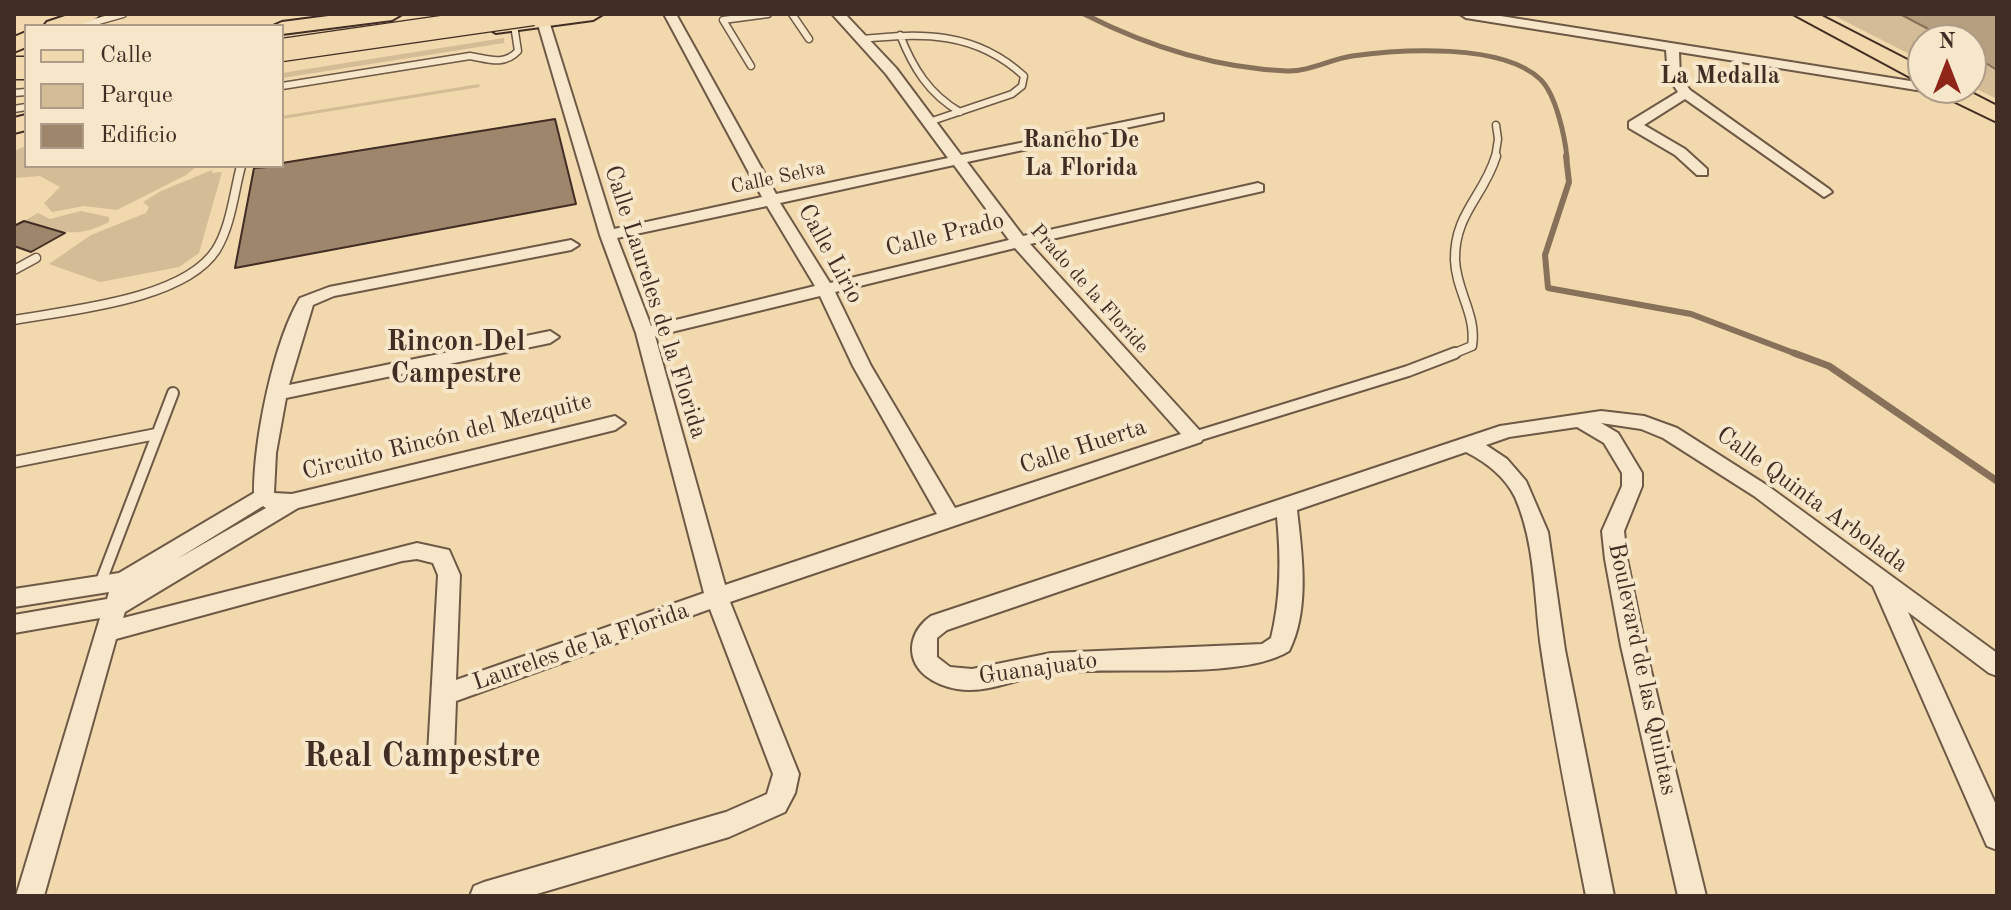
<!DOCTYPE html>
<html>
<head>
<meta charset="utf-8">
<style>
	body { margin:0 }
	#map { position:relative; width:2011px; height:910px; overflow:hidden; background:#f1d9ad; font-family:"Old Standard TT",serif }
	canvas { display:block }
	.frame { position:absolute; inset:0; border:16px solid #422d24; pointer-events:none }
	.legend { position:absolute; left:24px; top:24px; width:260px; height:144px; box-sizing:border-box; background:#f6e6ca; border:2px solid #ae9c88; margin:0; padding:10px 14px; list-style:none; font-size:24px; color:#422d24 }
	.legend li { display:flex; align-items:center; gap:16px; height:40px }
	.legend b { width:40px; border:2px solid #ae9c88 }
	.north { position:absolute; left:1907px; top:24px; width:80px; height:80px; box-sizing:border-box; background:#f6e6ca; border:2px solid #ae9c88; border-radius:50%; rotate:0deg; font-size:22px; font-weight:700; line-height:32px; text-align:center; color:#422d24 }
	.north::after { content:''; display:block; margin:auto; width:28px; height:36px; background:#8f2418; clip-path:polygon(50% 0,100% 100%,50% 72%,0 100%) }
</style>
</head>
<body>
<div id="map">
<canvas width="2011" height="910"></canvas>
<div class="frame"></div>
<ul class="legend">
<li><b style="height:10px;background:#f1d9ad"></b>Calle</li>
<li><b style="height:22px;background:#d3bc96"></b>Parque</li>
<li><b style="height:22px;background:#9d866b"></b>Edificio</li>
</ul>
<div class="north">N</div>
</div>
<script>
const g = document.querySelector('canvas').getContext('2d');
g.lineJoin = 'round';
function paint(path, color) { g.fillStyle = color; g.fill(path, 'evenodd'); }
function stroke(path, color, width, dash) { g.strokeStyle = color; g.lineWidth = width; g.lineCap = dash ? 'butt' : 'round'; g.setLineDash(dash || []); g.stroke(path); }
function drawText(font, color, halo, rows, align = 'center') {
  g.font = font + ' "Old Standard TT",serif'; g.lineWidth = 8; g.setLineDash([]); g.textBaseline = 'middle'; g.strokeStyle = halo; g.fillStyle = color; for (const [text, x, y, turn = 0] of rows) {
    g.save(); g.translate(x, y); g.rotate((+turn || 0) * Math.PI / 180); g.textAlign = isNaN(turn) ? turn : align; if (halo) g.strokeText(text, 0, 0); g.fillText(text, 0, 0); g.restore();
  }
}
const green = new Path2D(`
	M1831 14H1997V99L1971 86V40H1923V61Z
	M504 38V43L282 78V73Z
	M479 84 480 87 282 119V116Z
	M26 146V166H197L186 175 117 210 84 206 52 212 44 203 60 187 40 176 14 178V151Z
	M212 170V173L222 172 199 253 179 267 100 282 49 264 91 235 146 213 149 207 143 202 161 191Z
	M81 211 109 217V222C74 240 60 231 24 221L38 213 50 219Z`);
const water = new Path2D(`
	M1900 14H1997V70L1971 54V40H1949Z`);
const streamFar2 = new Path2D(`
	M1084 14C1147 46 1215 68 1287 71 1308 72 1331 59 1352 56 1401 49 1502 43 1540 79 1556 94 1565 137 1567 158`);
const streamFar1 = new Path2D(`
	M1566 156 1569 182 1545 255 1548 288 1691 314 1799 355`);
const stream = new Path2D(`
	M1794 353 1829 366 1997 481`);
const building = new Path2D(`
	M555 119 576 204 235 268 254 168 282 166V163Z
	M24 221 65 233 31 252 14 246V226Z`);
const laneFar2 = new Path2D(`
	M792 14 809 39
	M81 26 123 14
	M900 35C913 68 929 94 960 112
	M861 39C923 33 975 31 1024 76L1022 86 1012 94 929 122
	M751 66 723 20 768 14
	M282 86 470 56C488 59 504 66 518 51L514 25
	M14 93 26 92
	M14 109 26 107
	M1495 158 1498 139 1496 125`);
const laneFar1 = new Path2D(`
	M14 270 36 258
	M14 320C69 310 184 300 216 250 231 226 234 192 241 166
	M1450 355 1472 346C1477 315 1456 291 1455 260 1454 214 1484 196 1496 156`);
const lane = new Path2D(`
	M1194 437 1408 371 1455 353
	M14 462 156 434
	M100 584 173 393`);
const street = new Path2D(`
	M664 14H676L776 194 948 158 886 74 832 14H845L896 68 961 155 1163 114V120L1158 121 967 162 1023 236 1258 183 1263 185V191L1030 244 1201 432 1204 437 1201 442 730 602 799 774 795 793 785 812 729 837 530 896H470L474 886 484 882 726 812 767 794 773 774 710 609 456 701 454 754 450 762 441 765 432 762 428 754 438 575 433 563 417 559 402 561 116 639 44 896H16L100 618 14 633V615L107 599 109 592 14 607V589L119 573 254 493C254 440 273 343 300 298L329 287 571 240 579 245 571 250 334 296 313 305 289 385 550 331 559 337 550 343 286 398 276 453 274 493 292 494 615 416 625 423 615 430 298 508 125 612 123 618 417 543 449 550 460 575 456 680 704 593 636 333 600 235 537 21 543 17 549 21 614 229 762 197ZM954 165 1009 240 830 283 780 203ZM767 206 815 286 651 326 617 238ZM1015 248 1181 434 955 508 871 366 835 292ZM820 296 853 366 937 514 725 585 655 336ZM263 506 266 508 177 559Z
	M1460 14H1488L1923 83V88H1929L1923 91 1679 52 1680 77 1690 90 1829 189 1832 192 1824 197 1685 99 1644 125 1685 149 1707 169V175H1697L1675 155 1629 128V122L1678 92 1668 77 1666 50 1466 18Z
	M1601 411 1644 416 1677 428 1768 486 1997 653V676L1989 673 1908 612 1997 807V850L1987 846 1873 586 1754 496 1663 438 1641 429 1601 423 1618 433 1642 473V486L1624 531 1627 559 1645 646 1706 896H1678L1621 646 1605 559 1602 531 1622 486V473L1604 443 1577 427 1509 437 1486 445 1507 459 1526 481 1548 532 1565 650 1614 896H1586C1570 814 1553 731 1541 648 1534 598 1536 545 1515 497 1505 477 1486 462 1466 452L1297 510C1302 554 1310 610 1289 651 1239 682 1112 664 1047 674 1017 678 988 694 957 689 935 685 911 672 912 647 913 634 921 623 931 616L1500 426ZM1277 517C1281 558 1281 598 1271 638L1262 644 1051 653 972 669 950 667 937 657V638L947 630Z`);
const primary = new Path2D(`
	M71 14H101C87 28 62 26 44 26L47 22Z
	M344 14H402L392 20 282 34V26H273L282 22Z
	M548 14H603L593 20 496 33 486 27 496 21Z
	M1793 14H1818L1923 68V84Z
	M26 32V47L14 52V37Z
	M1934 88H1962L1997 106V122L1937 93Z
	M26 115V130L14 133V118Z`);
const primaryBridge = new Path2D(`
	M282 50 533 14
	M14 68H26`);
const farStreetnames = [
	["Calle Selva",778,178,-12],
	["Prado de la Floride",1089,289,48]
];
const farQuarternames = [
	["La Medalla",1720,77],
	["Rancho De",1081,141],
	["La Florida",1081,169]
];
const streetNames = [
	["Calle Prado",945,235,-14],
	["Calle Lirio",830,254,61],
	["Calle Laureles de la Florida",655,302,72],
	["Circuito Rincón del Mezquite",447,437,-14],
	["Calle Huerta",1083,447,-18],
	["Calle Quinta Arbolada",1812,500,36],
	["Laureles de la Florida",581,647,-19],
	["Guanajuato",1038,669,-8],
	["Boulevard de las Quintas",1642,669,78]
];
const quarterNames = [
	["Rincon Del",456,343],
	["Campestre",456,375]
];
const nearQuarternames = [
	["Real Campestre",422,757]
];
paint(green, '#d3bc96');
paint(water, '#b69f7e');
stroke(water, '#88715a', 2);
stroke(streamFar2, '#88715a', 5);
stroke(streamFar1, '#88715a', 6);
stroke(stream, '#88715a', 7);
paint(building, '#9d866b');
stroke(building, '#422d24', 2);
stroke(laneFar2, '#6e5846', 9);
stroke(laneFar1, '#6e5846', 11);
stroke(lane, '#6e5846', 14);
stroke(street, '#6e5846', 4);
stroke(primary, '#422d24', 4);
stroke(laneFar2, '#f6e6ca', 6);
stroke(laneFar1, '#f6e6ca', 8);
stroke(lane, '#f6e6ca', 10);
paint(street, '#f6e6ca');
paint(primary, '#f1d9ad');
stroke(primaryBridge, '#422d24', 25, []);
stroke(primaryBridge, '#f1d9ad', 22);
drawText('20px', '#422d24', '#f6e6ca', farStreetnames);
drawText('bold 24px', '#422d24', '#f6e6ca', farQuarternames);
drawText('24px', '#422d24', '#f6e6ca', streetNames);
drawText('bold 28px', '#422d24', '#f6e6ca', quarterNames);
drawText('bold 34px', '#422d24', '#f6e6ca', nearQuarternames);
</script>
</body>
</html>
